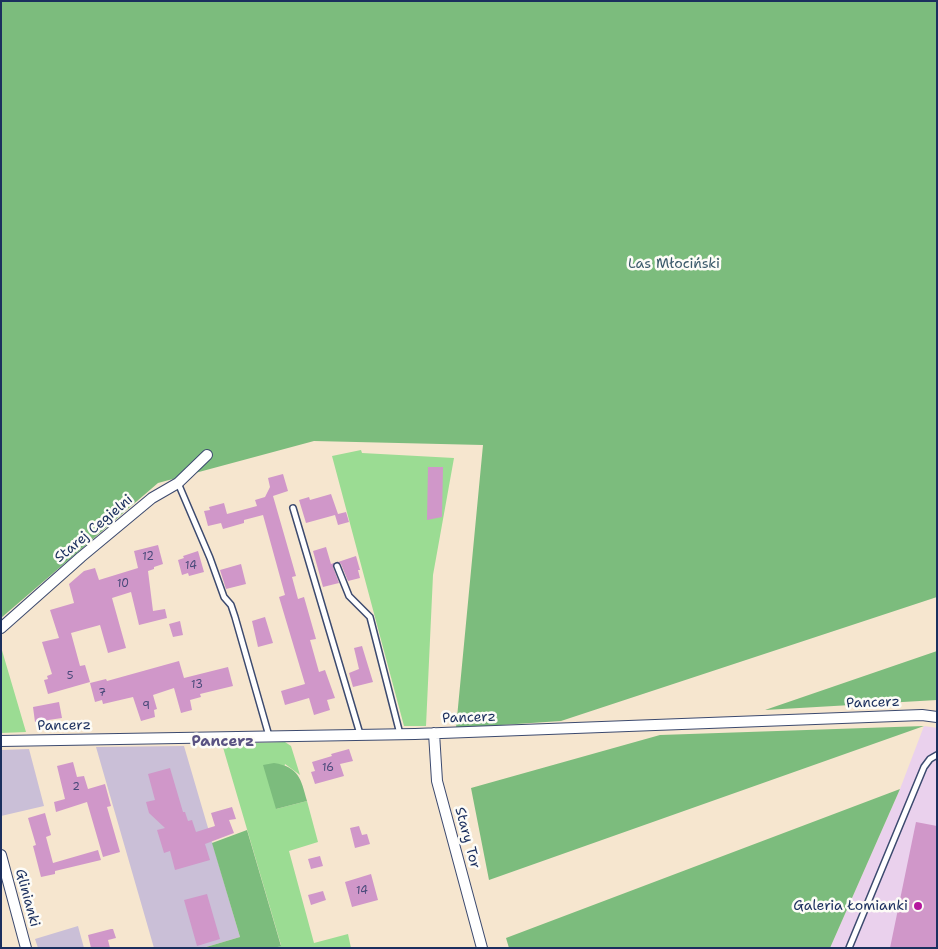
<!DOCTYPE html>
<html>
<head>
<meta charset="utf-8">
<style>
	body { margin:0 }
	#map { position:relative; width:938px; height:949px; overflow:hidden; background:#f6e6cf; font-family:"Shantell Sans",sans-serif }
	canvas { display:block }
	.frame { position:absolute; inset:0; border:2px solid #1b2f5e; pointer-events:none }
</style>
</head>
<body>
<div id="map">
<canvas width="938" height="949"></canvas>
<div class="frame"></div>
</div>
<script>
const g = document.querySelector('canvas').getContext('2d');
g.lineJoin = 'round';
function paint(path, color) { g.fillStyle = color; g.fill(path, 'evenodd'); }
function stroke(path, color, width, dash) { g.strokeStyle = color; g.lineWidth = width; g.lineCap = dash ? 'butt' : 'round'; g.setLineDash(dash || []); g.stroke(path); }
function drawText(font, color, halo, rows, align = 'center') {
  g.font = font + ' "Shantell Sans",sans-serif'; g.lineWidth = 5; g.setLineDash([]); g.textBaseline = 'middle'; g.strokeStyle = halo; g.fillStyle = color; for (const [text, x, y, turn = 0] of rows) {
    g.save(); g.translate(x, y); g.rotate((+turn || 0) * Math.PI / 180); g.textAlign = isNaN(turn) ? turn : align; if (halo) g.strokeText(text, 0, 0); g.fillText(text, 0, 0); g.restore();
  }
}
const built = new Path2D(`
	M924 726 937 728V948H830L900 789Z`);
const industrial = new Path2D(`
	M184 746 240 937 203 948H154L96 747Z
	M29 749 44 806 1 816V750Z
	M78 926 84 948H38L35 939Z`);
const green = new Path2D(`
	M361 450 362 453 454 458 433 575 426 726H404L332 456Z
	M1 647 26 732 1 733Z
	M285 742 291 746 300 775 285 764 276 809 307 801 318 842 289 851 314 943 348 934 351 948H274L281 945 222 744Z`);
const forest = new Path2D(`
	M1 1H937V597L561 721 456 728 483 445 314 441 158 483 1 618Z
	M937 651V700L765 710Z
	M924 726 489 880 471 788 660 735Z
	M274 763C299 767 301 779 307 801L276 809 263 765Z
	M900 789 830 948H509L506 938Z
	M247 830 281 946 274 948H203L240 937 212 843Z`);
const building = new Path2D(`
	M428 467H443L442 517 427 520Z
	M283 474 288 491 273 496 296 576 292 577 298 599 304 597 316 639 310 640 319 672 325 670 335 698 327 700 330 710 314 715 309 698 285 705 281 691 305 684 279 597 285 595 263 515 244 520V523L223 529 221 523 208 526 204 511 210 510 209 507 224 503 227 514 257 506 255 500 265 497 270 487 268 478Z
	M331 494 338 514 346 512 349 522 338 525 335 515 306 523 299 500 309 497 310 500Z
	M158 545 163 564 154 567V569L148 571 153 611 165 609 167 618 139 625 131 592 112 598 126 648 108 653 100 625 71 633 80 666 85 665 90 682 48 694 44 680 48 679 47 676 52 674 42 642 59 638 50 610 74 603 69 584 84 571 95 568 99 580 138 568 134 551Z
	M326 547 331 564 334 563 333 567 339 583 323 587 313 551Z
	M198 551 204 572 189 576 188 573 182 575 178 560 184 558 183 556Z
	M356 556 360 570H358L360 578 348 581 341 564 338 562Z
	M241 564 246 584 226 589 220 570Z
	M265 617 273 643 258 647 252 621Z
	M180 621 183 635 173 637 169 624Z
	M362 646 373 682 353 687 349 673 359 669 354 648Z
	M179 661 184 678 228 667 233 686 200 694 201 697 190 700 192 710 181 713 174 688 153 695 157 709 154 710 155 717 141 721 133 697 103 704 102 700 95 702 90 683 106 679 107 681Z
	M59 702 62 718 35 722 33 707Z
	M349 749 353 761 340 764 344 776 315 784 311 772 315 771 312 762 332 756 331 754Z
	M73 762 77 777 84 776 88 789 105 784 111 806 107 807 120 852 103 857 87 802 56 812 54 802 65 799 57 766Z
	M170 768 183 812H185L188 821 192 820 196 832 215 826 211 813 232 807 236 819 229 820 234 833 205 844 210 860 175 870 170 851 164 853 157 830 165 828 149 813 146 802 155 800 148 774Z
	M45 813 51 835 46 837 53 863 98 850 101 860 55 871V874L41 877 33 846 36 845 28 818Z
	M916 822 937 826V948H890Z
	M359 826 362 835 367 834 370 844 355 848 350 828Z
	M320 856 323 866 311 869 308 859Z
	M371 874 378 900 352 907 345 882Z
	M323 891 326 900 311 905 308 895Z
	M207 894 220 939 197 946 184 900Z
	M111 929H113L116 938 108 940 110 948H91L88 935Z`);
const lane = new Path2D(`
	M178 483 210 558 224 597 231 605 235 617 269 736
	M293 508 360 734
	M337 566 349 596 370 617 400 734
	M849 948 924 767 930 759 937 755`);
const street = new Path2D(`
	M1 628 81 557 152 498 178 483 207 455
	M434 733 437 781 482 948
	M1 741 415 734 922 715 937 717
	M1 855 26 948`);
const markers = [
	[918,906,5,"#b5179e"]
];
const numberNames = [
	["12",148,557],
	["14",191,566],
	["10",123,584],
	["5",70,676],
	["13",197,685],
	["7",102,693],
	["9",146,706],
	["16",328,768],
	["2",76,787],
	["14",362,891]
];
const parkNames = [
	["Las Młociński",674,264]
];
const streetNames = [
	["Starej Cegielni",94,529,-40],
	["Pancerz",873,703,-2],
	["Pancerz",469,718,-2],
	["Pancerz",64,726,-1],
	["Stary Tor",467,838,75],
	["Glinianki",27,898,75]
];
const poiNames = [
	["Galeria Łomianki",908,906]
];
const neighbourhoodNames = [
	["Pancerz",223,742]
];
paint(built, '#ead1ed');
paint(industrial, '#cabfd7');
paint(green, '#9bdc93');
paint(forest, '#7cbc7d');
paint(building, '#d097c9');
stroke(lane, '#3c4a6f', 8);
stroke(street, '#3c4a6f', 12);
stroke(lane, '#fff', 5);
stroke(street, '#fff', 10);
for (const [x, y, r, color] of markers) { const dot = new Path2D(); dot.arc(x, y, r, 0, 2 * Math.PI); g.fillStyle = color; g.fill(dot); stroke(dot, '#fdfcf7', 2); }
drawText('11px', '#484979', null, numberNames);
drawText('14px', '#3b5a6b', '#fdfcf7', parkNames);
drawText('14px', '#1b2f5e', '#fdfcf7', streetNames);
drawText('14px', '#1b2f5e', '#fdfcf7', poiNames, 'right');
drawText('bold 15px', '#5a5383', '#fdfcf7', neighbourhoodNames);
</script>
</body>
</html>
